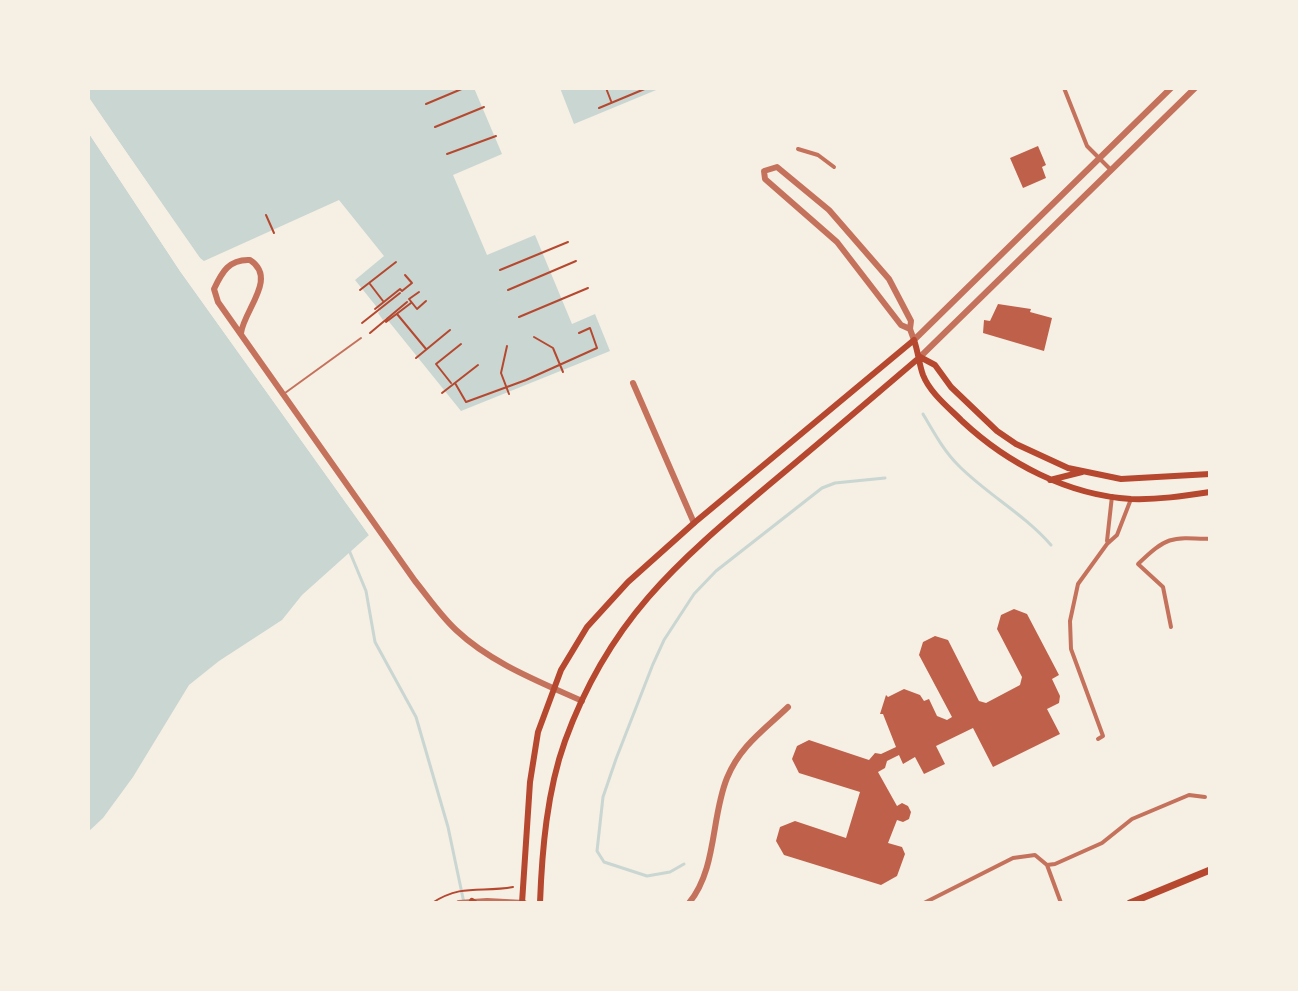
<!DOCTYPE html>
<html>
<head>
<meta charset="utf-8">
<style>
	body { margin:0 }
	#map { position:relative; width:1298px; height:991px; overflow:hidden; background:#f6efe4; font-family:Merriweather,serif }
	canvas { display:block }
	.frame { position:absolute; inset:0; border:90px solid #f6efe4; pointer-events:none }
</style>
</head>
<body>
<div id="map">
<canvas width="1298" height="991"></canvas>
<div class="frame"></div>
</div>
<script>
const g = document.querySelector('canvas').getContext('2d');
g.lineJoin = 'round';
function paint(path, color) { g.fillStyle = color; g.fill(path, 'evenodd'); }
function stroke(path, color, width, dash) { g.strokeStyle = color; g.lineWidth = width; g.lineCap = dash ? 'butt' : 'round'; g.setLineDash(dash || []); g.stroke(path); }
const water = new Path2D(`
	M89 88H474L502 154 453 175 487 255 535 235 572 324 595 314 610 351 461 411 386 318 383 320 378 313 380 311 355 280 384 256 339 200 204 261 197 256 90 99Z
	M560 88H661L574 124Z
	M88 132 180 271 369 535 302 595 282 620 219 661 189 685 133 777 103 818 88 832Z`);
const pier = new Path2D(`
	M89 88 90 100 205 265 193 259 88 104Z
	M88 128 184 268 372 533 371 538 180 271 88 132Z`);
const stream = new Path2D(`
	M923 414C934 433 944 451 959 466 988 495 1024 514 1051 545
	M349 550 366 591 375 642 416 717 448 827 464 903
	M684 864 670 872 647 876 604 862 597 851 603 797 616 759 653 664 664 640 694 594 716 571 822 488 835 483 885 478`);
const building = new Path2D(`
	M1038 146 1046 165 1042 167 1046 178 1023 188 1010 158Z
	M998 304 1031 309 1030 312 1052 318 1044 351 983 333 984 320 990 321Z
	M1014 609 1027 614 1059 675 1052 679 1060 696 1059 703 1047 709 1060 734 993 767 973 728 936 746 945 764 924 774 915 757 903 764 899 755 887 761 885 768 878 772 897 806 902 803 908 806 911 812 909 819 903 822 897 820 888 843 902 847 905 854 897 876 881 885 784 855 776 841 780 827 795 821 846 838 860 792 799 773 792 759 797 746 809 740 869 760 875 753 881 754 896 747 883 714H880L886 695 888 697 904 689 920 695 924 701 929 699 937 716 947 720 952 717 919 655 923 642 935 636 948 640 979 701 986 703 1020 685 1022 677 997 629 1001 615Z`);
const path = new Path2D(`
	M606 88 611 101
	M426 104 464 88
	M599 108 647 88
	M435 127 484 107
	M447 154 496 136
	M266 215 274 233
	M500 270 568 242
	M370 284 383 301
	M360 290 396 262
	M508 290 576 261
	M419 292 409 299 417 309 426 301
	M375 309 400 289 402 291 412 283 405 275
	M397 314 426 349
	M519 317 588 288
	M386 322 411 303
	M362 323 400 293
	M370 333 407 302
	M534 337 553 348 563 372
	M507 346 501 373 509 394
	M416 358 450 330
	M451 383 436 364 461 344
	M455 383 466 402 526 380 597 348 590 328 579 333
	M442 393 478 365
	M432 903C463 883 481 893 513 887`);
const service = new Path2D(`
	M285 393 361 338`);
const minor = new Path2D(`
	M1064 88 1087 146 1110 169
	M798 149 818 155 834 167
	M1107 541 1112 496
	M1171 627 1163 587 1138 564C1167 536 1171 537 1210 539
	M1098 739 1103 736 1071 649 1070 621 1078 584 1107 544 1117 535 1131 499
	M1047 865 1061 903
	M924 903 1013 858 1035 855 1047 865 1055 864 1102 843 1132 819 1189 795 1205 797`);
const tertiary = new Path2D(`
	M910 329 901 325 837 242 765 179 764 171 777 167 829 210 889 279 911 321 910 329 914 340 1171 88
	M241 333C244 310 278 278 250 260 229 259 222 272 214 289L218 302 415 581C428 597 440 615 456 630 491 663 538 681 582 701
	M920 357 1195 88
	M633 383 694 523
	M459 903 487 901 524 903
	M689 903C717 869 711 817 727 778 740 746 764 730 788 707`);
const secondary = new Path2D(`
	M920 357 935 365 951 387 997 431 1016 444 1068 468 1121 479 1210 474
	M1050 480 1082 472
	M472 901 475 903
	M522 903 530 782 538 732 561 670 587 627 628 582 694 523 914 340C918 351 919 364 923 375 930 393 949 408 962 421 1008 464 1068 495 1131 499 1157 500 1184 496 1210 492
	M540 903C542 850 547 791 565 741 610 617 679 561 776 479 824 439 872 398 920 357`);
const trunk = new Path2D(`
	M1130 903 1210 870`);
paint(water, '#c9d6d2');
paint(pier, '#f6efe4');
stroke(stream, '#c9d6d2', 3);
paint(building, '#bf614a');
stroke(path, '#b5482f', 2);
stroke(service, '#c5725c', 2);
stroke(minor, '#c5725c', 4);
stroke(tertiary, '#c5725c', 6);
stroke(secondary, '#b5482f', 6);
stroke(trunk, '#b5482f', 7);
</script>
</body>
</html>
